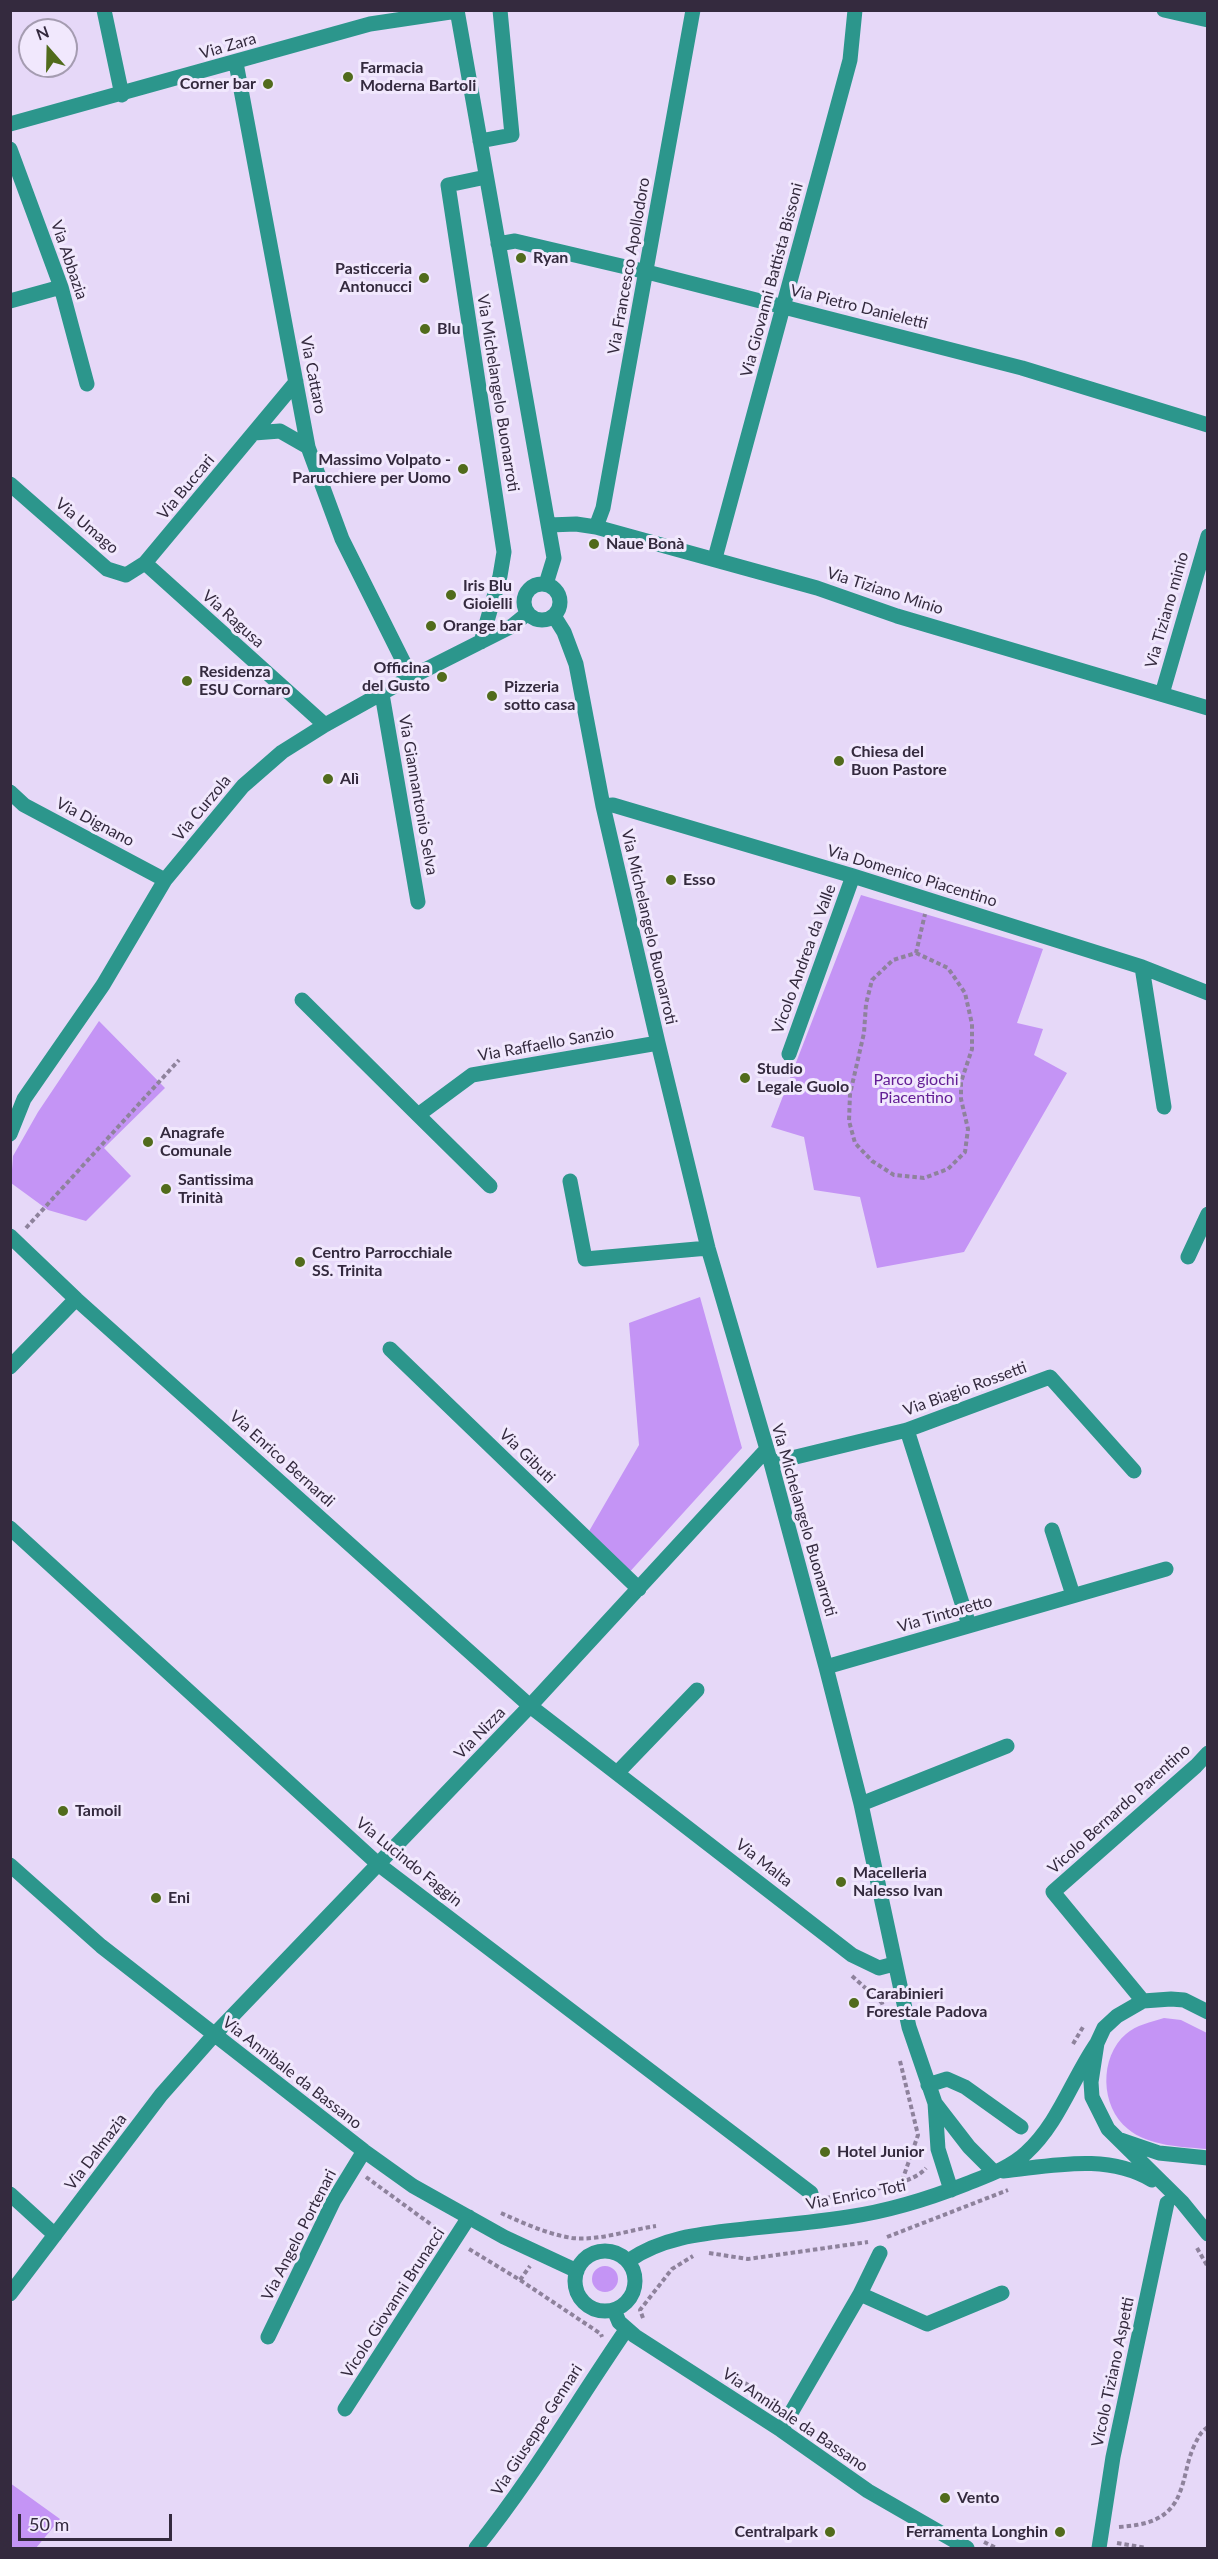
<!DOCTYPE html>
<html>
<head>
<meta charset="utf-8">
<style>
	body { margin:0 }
	#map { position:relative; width:1218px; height:2559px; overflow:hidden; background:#e6d8f8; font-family:Lato,sans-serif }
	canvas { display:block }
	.frame { position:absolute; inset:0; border:12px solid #342a3e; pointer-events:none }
	.north { position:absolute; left:18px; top:18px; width:60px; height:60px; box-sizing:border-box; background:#f1e8fd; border:2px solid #a59cb1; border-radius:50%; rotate:340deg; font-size:16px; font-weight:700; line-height:24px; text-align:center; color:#342a3e }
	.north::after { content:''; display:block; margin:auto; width:21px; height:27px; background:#516b1c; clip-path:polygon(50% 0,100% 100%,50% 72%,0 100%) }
	.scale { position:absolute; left:18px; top:2514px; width:154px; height:27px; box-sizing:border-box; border:3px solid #342a3e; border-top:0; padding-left:8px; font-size:18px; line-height:21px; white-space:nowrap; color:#342a3e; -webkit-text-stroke:4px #f1e8fd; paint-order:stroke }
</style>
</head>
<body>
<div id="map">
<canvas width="1218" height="2559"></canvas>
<div class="frame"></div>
<div class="north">N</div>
<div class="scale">50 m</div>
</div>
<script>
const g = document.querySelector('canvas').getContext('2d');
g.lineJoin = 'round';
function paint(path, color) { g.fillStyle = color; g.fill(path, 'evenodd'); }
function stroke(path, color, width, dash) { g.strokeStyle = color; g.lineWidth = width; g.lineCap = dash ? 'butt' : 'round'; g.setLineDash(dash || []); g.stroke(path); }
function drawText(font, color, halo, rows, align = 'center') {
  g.font = font + ' Lato,sans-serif'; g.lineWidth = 6; g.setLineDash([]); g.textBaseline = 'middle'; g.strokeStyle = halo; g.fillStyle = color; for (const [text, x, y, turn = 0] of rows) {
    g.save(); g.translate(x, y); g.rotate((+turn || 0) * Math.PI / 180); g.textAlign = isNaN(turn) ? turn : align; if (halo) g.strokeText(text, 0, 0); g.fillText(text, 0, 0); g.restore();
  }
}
const green = new Path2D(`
	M861 895 1043 949 1017 1023 1043 1029 1034 1055 1067 1073 964 1252 877 1268 860 1197 814 1190 804 1137 771 1127Z
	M99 1021 165 1088 104 1148 131 1176 86 1221 48 1210 11 1183 13 1156 38 1112Z
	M700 1297 742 1448 626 1576 588 1533 639 1445 629 1323Z
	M1164 2018 1181 2020 1207 2033V2149C1183 2147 1148 2146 1128 2129 1100 2107 1099 2057 1126 2034 1136 2025 1151 2022 1164 2018Z
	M592 2279a13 13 0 1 1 26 0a13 13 0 1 1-26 0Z
	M10 2483 60 2519 36 2548H11Z`);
const path = new Path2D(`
	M916 953 948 968 965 993 972 1024V1049L961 1082V1099L968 1129 965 1152 948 1169 924 1178 894 1175 872 1161 855 1143 849 1121 850 1094 864 1033 866 1004 872 980 893 960 916 953 925 914
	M26 1228 179 1060
	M852 1976 882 2003 887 2020
	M1073 2044 1083 2027
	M900 2061 918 2135 902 2181
	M366 2177 440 2231
	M826 2198C850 2193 911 2187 926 2168
	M501 2213C523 2223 547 2234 572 2238 599 2241 629 2230 656 2226
	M887 2237 1008 2190
	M1197 2248 1208 2267
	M469 2249 520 2280 601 2334 602 2337
	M709 2253 748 2259 868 2242
	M520 2280 530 2266
	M643 2318 640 2310 672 2269 693 2256
	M732 2375 777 2403
	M1119 2527C1146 2525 1170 2520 1180 2492 1186 2477 1187 2461 1194 2446 1198 2438 1200 2432 1208 2427
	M984 2542 996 2548
	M1117 2543 1146 2548`);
const minor = new Path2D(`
	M104 10 122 95
	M457 10 554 558 546 584
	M1164 10 1208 20
	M236 63 308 447 342 539 411 677
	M10 124 370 24 457 11
	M480 141 512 135 500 10
	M10 149 61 287 87 384
	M498 244 515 241 647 272 1022 368 1208 425
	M10 301 61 287
	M254 433 280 431 308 447
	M10 484 107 569 126 575 145 563 296 382
	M549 525 576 524 596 527 817 588 897 616 1208 708
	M596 527 603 508 693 10
	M715 558 850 60 855 10
	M145 563 325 725
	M524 602a18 18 0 1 1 36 0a18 18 0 1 1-36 0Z
	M554 616 564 632 576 664 603 806 658 1043 708 1248 771 1463 826 1667 861 1804 909 2027 935 2103 938 2149 951 2190
	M481 642 500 576 504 552 448 185 486 177
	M382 694 418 902
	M1162 694 1208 536
	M10 792 24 805 165 880
	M603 806 613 805 853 876 1142 967 1208 993
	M1142 967 1164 1107
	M302 1000 418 1115
	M789 1054 853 876
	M10 1134 24 1099 103 985 165 880 243 786 282 752 325 725 411 677 512 626 528 613
	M570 1181 585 1259 708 1248
	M490 1186 418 1115 472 1075 658 1043
	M10 1236 76 1299 530 1706 852 1955 879 1968 894 1964
	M1188 1257 1208 1214
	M390 1349 639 1589
	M10 1367 76 1299
	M907 1430 969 1625
	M771 1463 907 1430 1050 1377 1134 1471
	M10 1528 378 1864 811 2193
	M1052 1530 1073 1595
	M826 1667 1166 1569
	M618 1772 697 1690
	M861 1804 1007 1746
	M10 1865 101 1946 364 2151 413 2186 504 2237 577 2271
	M1143 2001 1053 1892 1196 1766 1208 1753
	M1208 2012 1184 2000 1171 1999 1143 2001 1117 2016 1104 2028 1097 2043 1091 2082 1092 2097 1108 2129 1182 2202 1208 2234
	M928 2085 947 2079 965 2087 1021 2127
	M935 2103 969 2147 994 2172
	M1121 2140 1159 2153 1208 2158
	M1003 2171C1053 2166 1106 2153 1152 2180
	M10 2194 55 2235
	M575 2281a30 30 0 1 1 60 0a30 30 0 1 1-60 0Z
	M628 2261C665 2235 710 2233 753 2228 785 2225 817 2222 848 2217 889 2211 928 2199 966 2184 986 2176 1010 2168 1026 2153 1059 2123 1072 2079 1097 2043
	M10 2294 161 2095 214 2035 530 1706 766 1450
	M860 2294 927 2324 1002 2293
	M614 2310 619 2322 635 2336 781 2430 868 2491 967 2548
	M268 2337 334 2200 364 2151
	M345 2409 469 2217
	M781 2430 860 2294 880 2253
	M476 2548C531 2480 576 2403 626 2330
	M1099 2548 1113 2457 1167 2203`);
const markers = [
	[348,77,6,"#516b1c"],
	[268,84,6,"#516b1c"],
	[521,258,6,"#516b1c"],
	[424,278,6,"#516b1c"],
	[425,329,6,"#516b1c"],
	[463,469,6,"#516b1c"],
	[594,544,6,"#516b1c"],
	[451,595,6,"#516b1c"],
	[431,626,6,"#516b1c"],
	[442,677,6,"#516b1c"],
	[187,681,6,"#516b1c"],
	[492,696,6,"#516b1c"],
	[839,761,6,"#516b1c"],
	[328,779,6,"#516b1c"],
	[671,880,6,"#516b1c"],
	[745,1078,6,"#516b1c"],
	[148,1142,6,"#516b1c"],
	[166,1189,6,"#516b1c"],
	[300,1262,6,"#516b1c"],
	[63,1811,6,"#516b1c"],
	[841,1882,6,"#516b1c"],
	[156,1898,6,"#516b1c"],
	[854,2003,6,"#516b1c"],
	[825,2152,6,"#516b1c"],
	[945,2498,6,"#516b1c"],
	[830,2532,6,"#516b1c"],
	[1060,2532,6,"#516b1c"]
];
const streetNames = [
	["Via Zara",228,46,-16],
	["Via Abbazia",69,260,71],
	["Via Francesco Apollodoro",629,266,-80],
	["Via Giovanni Battista Bissoni",772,280,-75],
	["Via Pietro Danieletti",859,307,14],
	["Via Cattaro",313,375,79],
	["Via Michelangelo Buonarroti",498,393,81],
	["Via Buccari",186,487,-50],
	["Via Umago",87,526,40],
	["Via Tiziano Minio",885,591,18],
	["Via Tiziano minio",1167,610,-74],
	["Via Ragusa",233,619,42],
	["Via Giannantonio Selva",418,795,80],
	["Via Curzola",202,808,-50],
	["Via Dignano",95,822,28],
	["Via Domenico Piacentino",912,876,17],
	["Via Michelangelo Buonarroti",649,927,77],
	["Vicolo Andrea da Valle",804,959,-70],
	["Via Raffaello Sanzio",546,1044,-10],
	["Via Biagio Rossetti",965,1389,-20],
	["Via Gibuti",527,1456,44],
	["Via Enrico Bernardi",282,1459,42],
	["Via Michelangelo Buonarroti",804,1520,74],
	["Via Tintoretto",945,1614,-16],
	["Via Nizza",480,1733,-46],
	["Vicolo Bernardo Parentino",1119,1809,-42],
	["Via Lucindo Faggin",409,1862,39],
	["Via Malta",764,1863,38],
	["Via Annibale da Bassano",292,2073,38],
	["Via Dalmazia",96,2152,-53],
	["Via Enrico Toti",856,2195,-11],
	["Via Angelo Portenari",299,2235,-63],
	["Vicolo Giovanni Brunacci",393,2303,-57],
	["Vicolo Tiziano Aspetti",1113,2372,-78],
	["Via Annibale da Bassano",795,2420,34],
	["Via Giuseppe Gennari",537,2430,-57]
];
const poiNames = [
	["Farmacia",360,68],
	["Moderna Bartoli",360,86],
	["Corner bar",256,84,"right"],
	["Ryan",533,258],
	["Pasticceria",412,269,"right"],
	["Antonucci",412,287,"right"],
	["Blu",437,329],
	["Massimo Volpato -",451,460,"right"],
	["Parucchiere per Uomo",451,478,"right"],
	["Naue Bonà",606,544],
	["Iris Blu",463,586],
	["Gioielli",463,604],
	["Orange bar",443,626],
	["Officina",430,668,"right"],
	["del Gusto",430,686,"right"],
	["Residenza",199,672],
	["ESU Cornaro",199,690],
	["Pizzeria",504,687],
	["sotto casa",504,705],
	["Chiesa del",851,752],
	["Buon Pastore",851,770],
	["Alì",340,779],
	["Esso",683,880],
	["Studio",757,1069],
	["Legale Guolo",757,1087],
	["Anagrafe",160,1133],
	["Comunale",160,1151],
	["Santissima",178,1180],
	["Trinità",178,1198],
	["Centro Parrocchiale",312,1253],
	["SS. Trinita",312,1271],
	["Tamoil",75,1811],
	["Macelleria",853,1873],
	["Nalesso Ivan",853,1891],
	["Eni",168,1898],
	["Carabinieri",866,1994],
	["Forestale Padova",866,2012],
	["Hotel Junior",837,2152],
	["Vento",957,2498],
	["Centralpark",818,2532,"right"],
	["Ferramenta Longhin",1048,2532,"right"]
];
const parkNames = [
	["Parco giochi",916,1080],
	["Piacentino",916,1098]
];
paint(green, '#c494f5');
stroke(path, '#8e829c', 4, [4.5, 3]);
stroke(minor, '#2c968c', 15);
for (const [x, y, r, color] of markers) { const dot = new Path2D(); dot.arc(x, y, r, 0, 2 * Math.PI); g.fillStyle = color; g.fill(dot); stroke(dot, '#f1e8fd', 2); }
drawText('16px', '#342a3e', '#f1e8fd', streetNames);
drawText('bold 16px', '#342a3e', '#f1e8fd', poiNames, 'left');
drawText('16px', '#631e95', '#f1e8fd', parkNames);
</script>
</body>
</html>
